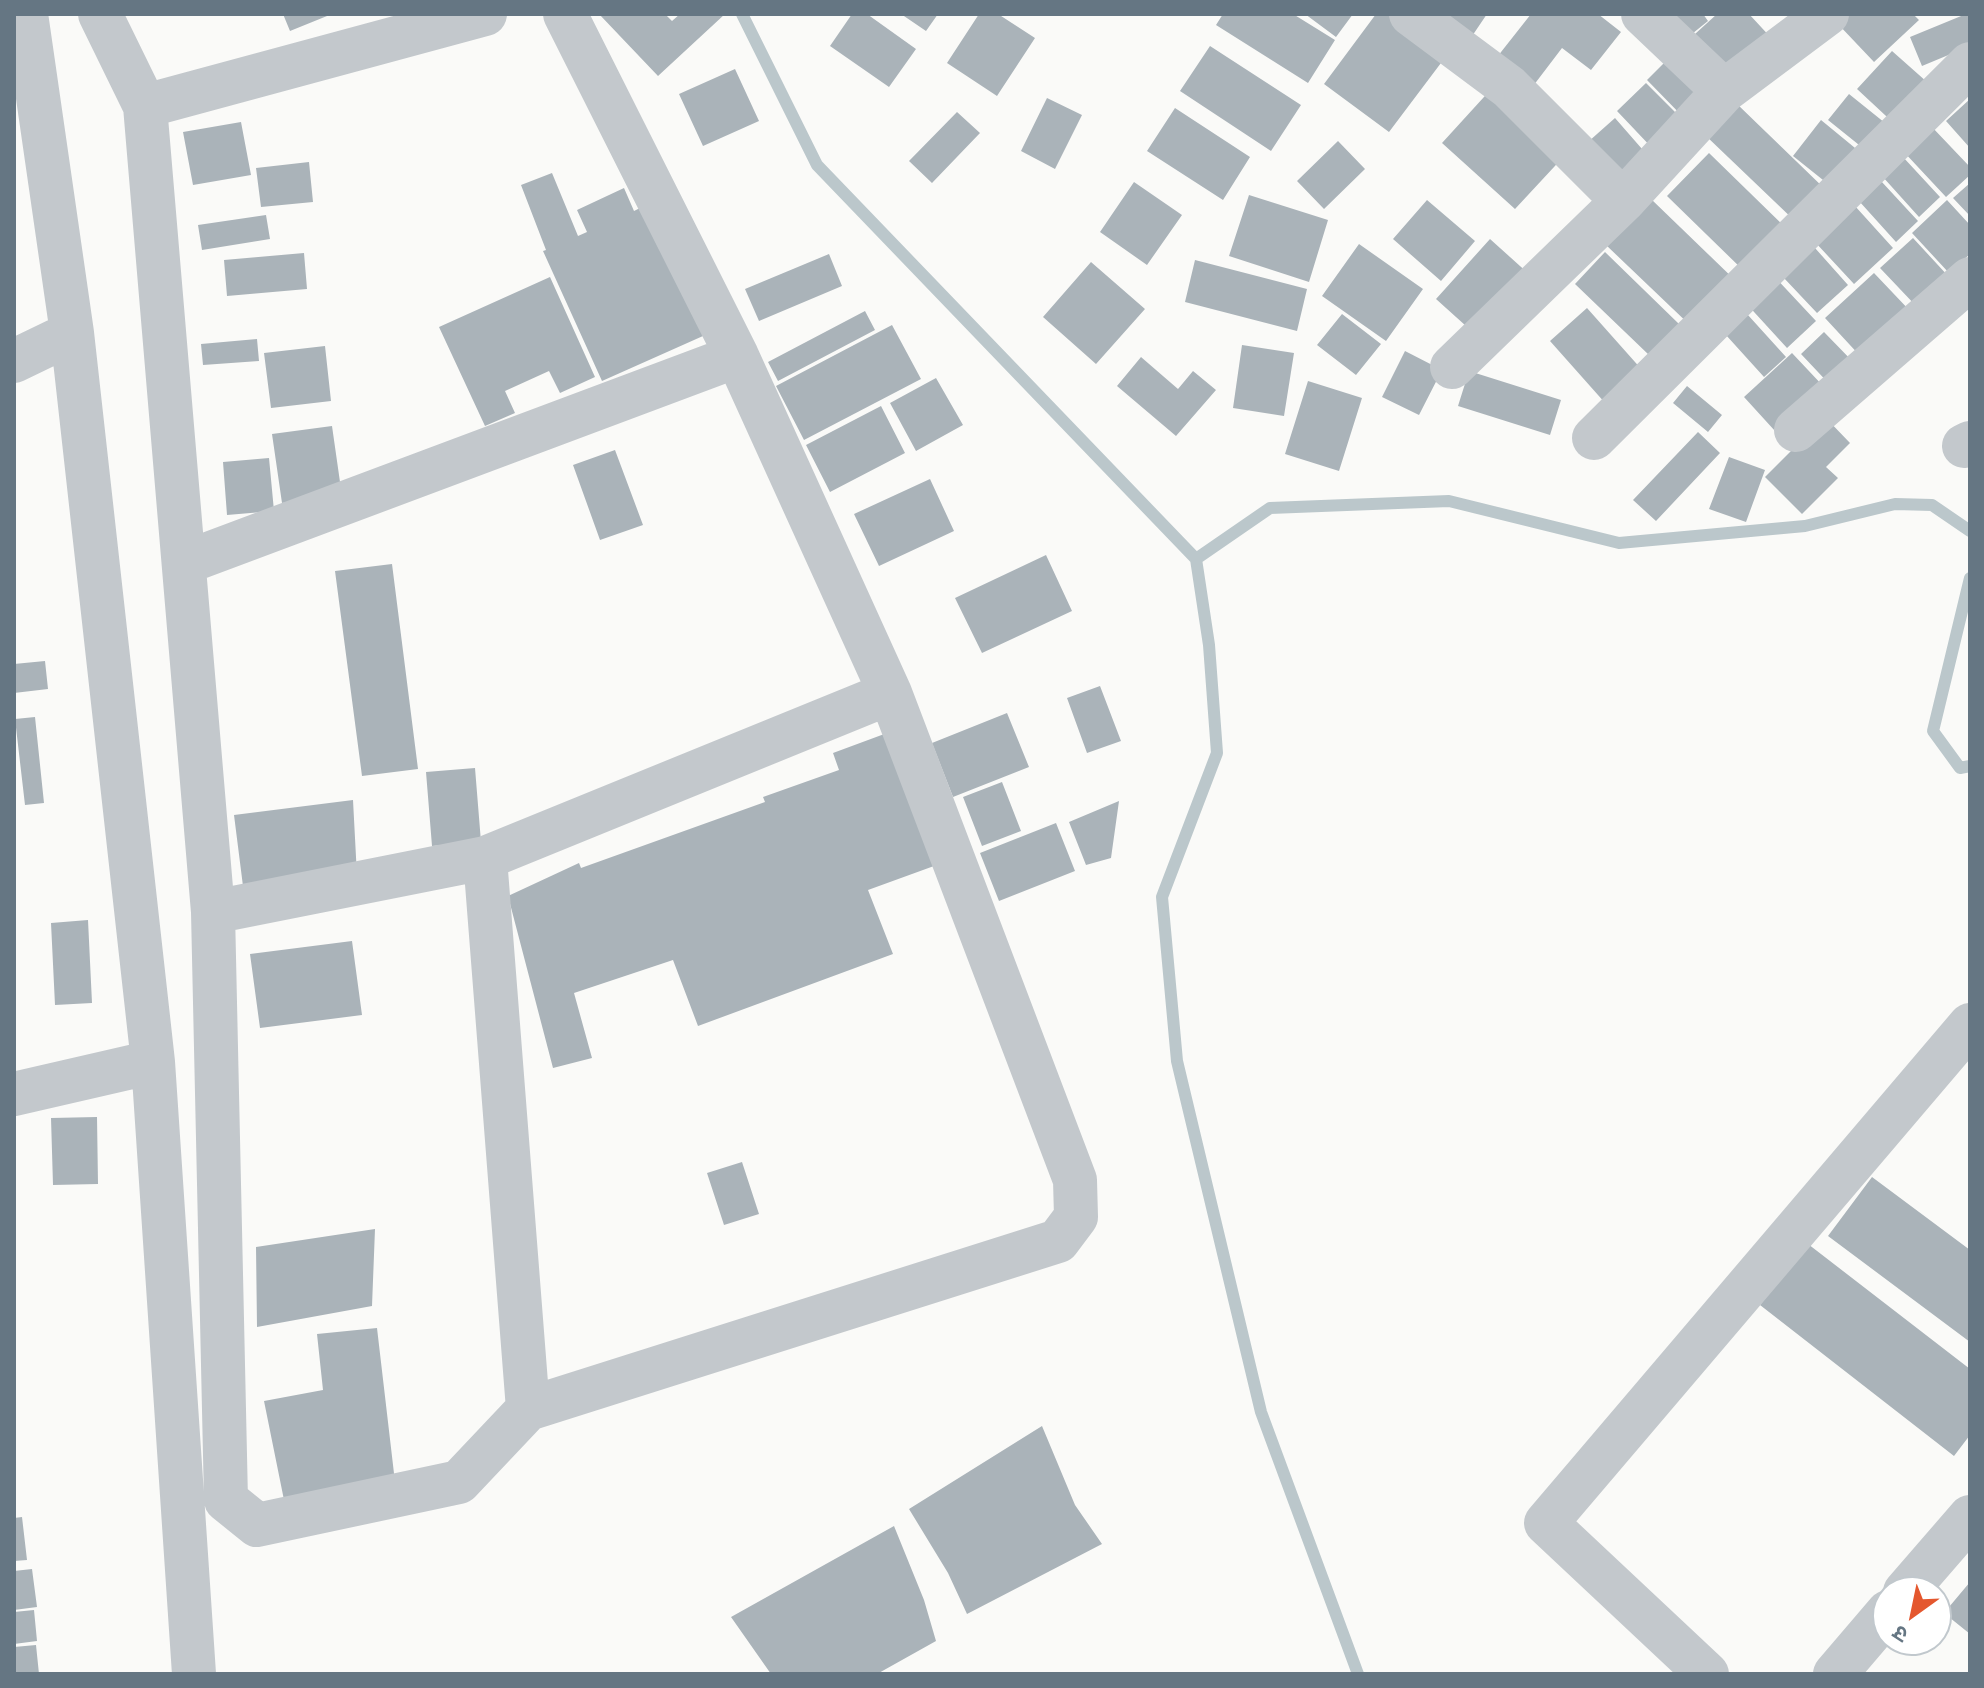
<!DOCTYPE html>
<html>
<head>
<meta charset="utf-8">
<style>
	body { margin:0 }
	#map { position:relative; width:1984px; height:1688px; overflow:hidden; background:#fafaf8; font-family:Ubuntu,"Noto Sans Devanagari",sans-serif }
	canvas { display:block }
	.frame { position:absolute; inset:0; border:16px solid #657683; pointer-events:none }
	.north { position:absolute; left:1872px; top:1576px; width:80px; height:80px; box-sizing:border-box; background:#fff; border:2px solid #c1c8cd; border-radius:50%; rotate:213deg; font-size:22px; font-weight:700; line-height:32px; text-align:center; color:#657683 }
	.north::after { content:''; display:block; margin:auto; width:28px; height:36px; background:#e4572e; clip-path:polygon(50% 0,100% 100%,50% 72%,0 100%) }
</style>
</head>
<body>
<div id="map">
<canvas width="1984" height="1688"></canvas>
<div class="frame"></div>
<div class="north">उ</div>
</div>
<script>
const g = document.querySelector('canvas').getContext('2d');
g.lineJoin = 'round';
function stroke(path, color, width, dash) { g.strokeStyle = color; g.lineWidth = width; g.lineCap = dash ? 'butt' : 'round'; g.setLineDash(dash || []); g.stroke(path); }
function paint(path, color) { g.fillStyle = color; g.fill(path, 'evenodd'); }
const stream = new Path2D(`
	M742 14 817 165 1196 559 1209 645 1217 753 1162 897 1177 1061 1261 1412 1358 1674
	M1196 559 1270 508 1449 501 1619 543 1805 526 1895 504 1932 505 1970 531
	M1970 578 1933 731 1960 768 1970 766`);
const building = new Path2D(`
	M283 14H332L290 31Z
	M599 14H665L672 21 680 14H725L658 76Z
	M852 14H867L916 49 889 87 830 46Z
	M901 14H938L926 31Z
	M979 14H998L1035 38 997 96 947 63Z
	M1223 14H1293L1335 40 1308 83 1216 25Z
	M1305 14H1353L1336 37Z
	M1376 14H1400L1450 51 1389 132 1324 84Z
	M1420 14H1487L1464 48Z
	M1531 14H1598L1621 32 1591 70 1562 48 1527 94 1490 66Z
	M1651 14H1703L1708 21 1677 46Z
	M1717 14H1749L1774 41 1735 76 1695 34Z
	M1847 14H1913L1919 20 1874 62 1837 23Z
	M1966 14H1970V46L1922 66 1910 37Z
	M1210 46 1301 105 1271 151 1180 91Z
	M1892 51 1936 90 1900 129 1857 89Z
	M1674 53 1714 95 1687 121 1647 80Z
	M735 69 759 121 703 146 679 94Z
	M1646 83 1684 121 1654 150 1617 111Z
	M1494 86 1567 153 1515 209 1442 143Z
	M1849 94 1895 131 1874 157 1828 120Z
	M1047 98 1082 115 1055 169 1021 151Z
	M1970 99V148L1946 121Z
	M1736 103 1827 191 1797 223 1705 135Z
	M1175 108 1250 157 1223 200 1147 151Z
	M957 112 980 133 932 183 909 161Z
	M1615 118 1649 157 1612 188 1579 150Z
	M1821 120 1866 157 1838 192 1793 156Z
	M241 122 251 175 193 185 183 132Z
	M1931 126 1970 167V175L1946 197 1903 151Z
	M1338 141 1365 169 1324 209 1297 181Z
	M1709 153 1788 230 1746 273 1667 196Z
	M1903 157 1940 197 1919 217 1882 176Z
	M309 162 313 202 261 207 256 168Z
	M552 173 578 236 587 232 577 210 624 188 634 211 644 206 703 336 602 381 543 251 546 250 521 185Z
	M1881 181 1918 221 1896 242 1859 201Z
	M1134 182 1182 215 1147 265 1100 232Z
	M1970 183V216L1953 198Z
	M1249 195 1328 220 1309 282 1229 256Z
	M1651 199 1738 283 1694 329 1606 245Z
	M1427 200 1475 241 1441 281 1393 239Z
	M1947 200 1970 225V254L1949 273 1912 233Z
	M1855 206 1893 248 1854 284 1815 242Z
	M266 215 270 239 202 250 198 225Z
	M1913 238 1949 277 1917 307 1880 268Z
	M1490 239 1530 275 1476 335 1436 299Z
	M1359 244 1423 289 1386 341 1322 296Z
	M1815 248 1848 285 1817 313 1783 277Z
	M1605 252 1679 324 1649 355 1575 284Z
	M304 253 307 289 227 296 224 260Z
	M829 254 842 286 759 321 745 289Z
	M1195 260 1307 289 1297 331 1185 302Z
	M1091 262 1145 309 1096 364 1043 317Z
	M1874 273 1912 313 1862 358 1825 318Z
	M1772 274 1816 321 1787 348 1744 301Z
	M550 277 595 377 560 393 549 371 505 391 515 413 485 426 439 327Z
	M1738 304 1786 357 1764 377 1716 324Z
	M1587 308 1643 371 1606 404 1550 341Z
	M865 311 875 330 778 381 768 362Z
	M1342 314 1381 344 1356 375 1317 345Z
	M892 325 921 379 804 440 776 386Z
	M1824 332 1858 367 1834 389 1801 354Z
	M257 339 259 361 203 365 201 344Z
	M1242 345 1294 353 1284 416 1233 408Z
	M325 346 331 401 271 408 264 353Z
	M1405 351 1442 370 1419 415 1382 397Z
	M1792 353 1824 387 1775 431 1744 397Z
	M1141 357 1178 389 1193 371 1216 390 1176 436 1117 386Z
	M1469 371 1561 400 1550 435 1458 406Z
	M936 378 963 425 916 451 890 403Z
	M1308 381 1362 398 1339 471 1285 454Z
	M1687 386 1722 415 1708 432 1673 403Z
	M881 406 905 453 830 492 806 445Z
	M1825 417 1850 443 1826 467 1838 478 1802 514 1765 477Z
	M332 426 342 496 282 503 272 434Z
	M1698 432 1720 453 1656 521 1633 500Z
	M615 450 643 525 600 540 573 465Z
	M1729 457 1765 470 1746 522 1709 509Z
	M269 458 274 511 227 515 223 462Z
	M930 479 954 531 879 566 854 514Z
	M1046 555 1072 611 982 653 955 598Z
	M392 564 418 769 362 776 335 571Z
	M45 661 48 689 14 693V664Z
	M1100 686 1121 741 1087 753 1067 698Z
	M1007 713 1029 767 953 797 932 743Z
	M35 717 44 803 25 805 15 719Z
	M887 733 934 866 868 890 893 954 698 1026 673 960 574 993 592 1058 553 1068 508 896 579 863 581 868 765 802 763 797 839 770 833 753Z
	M475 768 481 842 432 846 426 772Z
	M1002 782 1021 831 982 846 963 797Z
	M353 800 357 876 245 902 234 815Z
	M1119 801 1111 858 1086 865 1069 822Z
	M1056 823 1075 871 999 901 980 853Z
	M88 920 92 1003 55 1005 51 923Z
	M352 941 362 1015 260 1028 250 954Z
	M97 1117 98 1184 53 1185 51 1118Z
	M742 1162 759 1214 724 1225 707 1173Z
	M1872 1177 1970 1250V1342L1828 1236Z
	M375 1229 372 1306 257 1327 256 1247Z
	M1808 1244 1970 1369V1435L1954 1456 1760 1305Z
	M377 1328 395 1482 284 1500 264 1401 323 1390 317 1334Z
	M1042 1426 1075 1505 1102 1544 967 1614 948 1573 909 1509Z
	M22 1517 27 1560 14 1561V1518Z
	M894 1526 924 1600 936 1641 877 1674H771L731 1617Z
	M32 1569 37 1607 14 1610V1571Z
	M1970 1582V1634L1944 1613Z
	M34 1610 37 1641 14 1644V1612Z
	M36 1645 39 1674H14V1647Z`);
const minor = new Path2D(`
	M26 14 72 333 153 1062 194 1674
	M100 14 145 106 485 14
	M1411 14 1509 87 1623 201
	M1643 14 1724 91
	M145 106 213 912 226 1500 257 1525 459 1482 528 1409 1058 1241 1076 1217 1075 1180 890 693 737 356 565 14
	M14 361 72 333
	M1452 367 1623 201 1724 91 1827 14
	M1796 430 1970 279
	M1594 438 1970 64
	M1964 446 1970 443
	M184 563 737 356
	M485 858 528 1409
	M213 912 485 858 890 693
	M14 1094 153 1062
	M1905 1592 1970 1517
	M1707 1674 1546 1523 1970 1025
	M1835 1674 1888 1612`);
stroke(stream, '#bbc7cb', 12);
paint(building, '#aab3b9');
stroke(minor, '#c3c8cc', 44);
</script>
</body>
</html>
